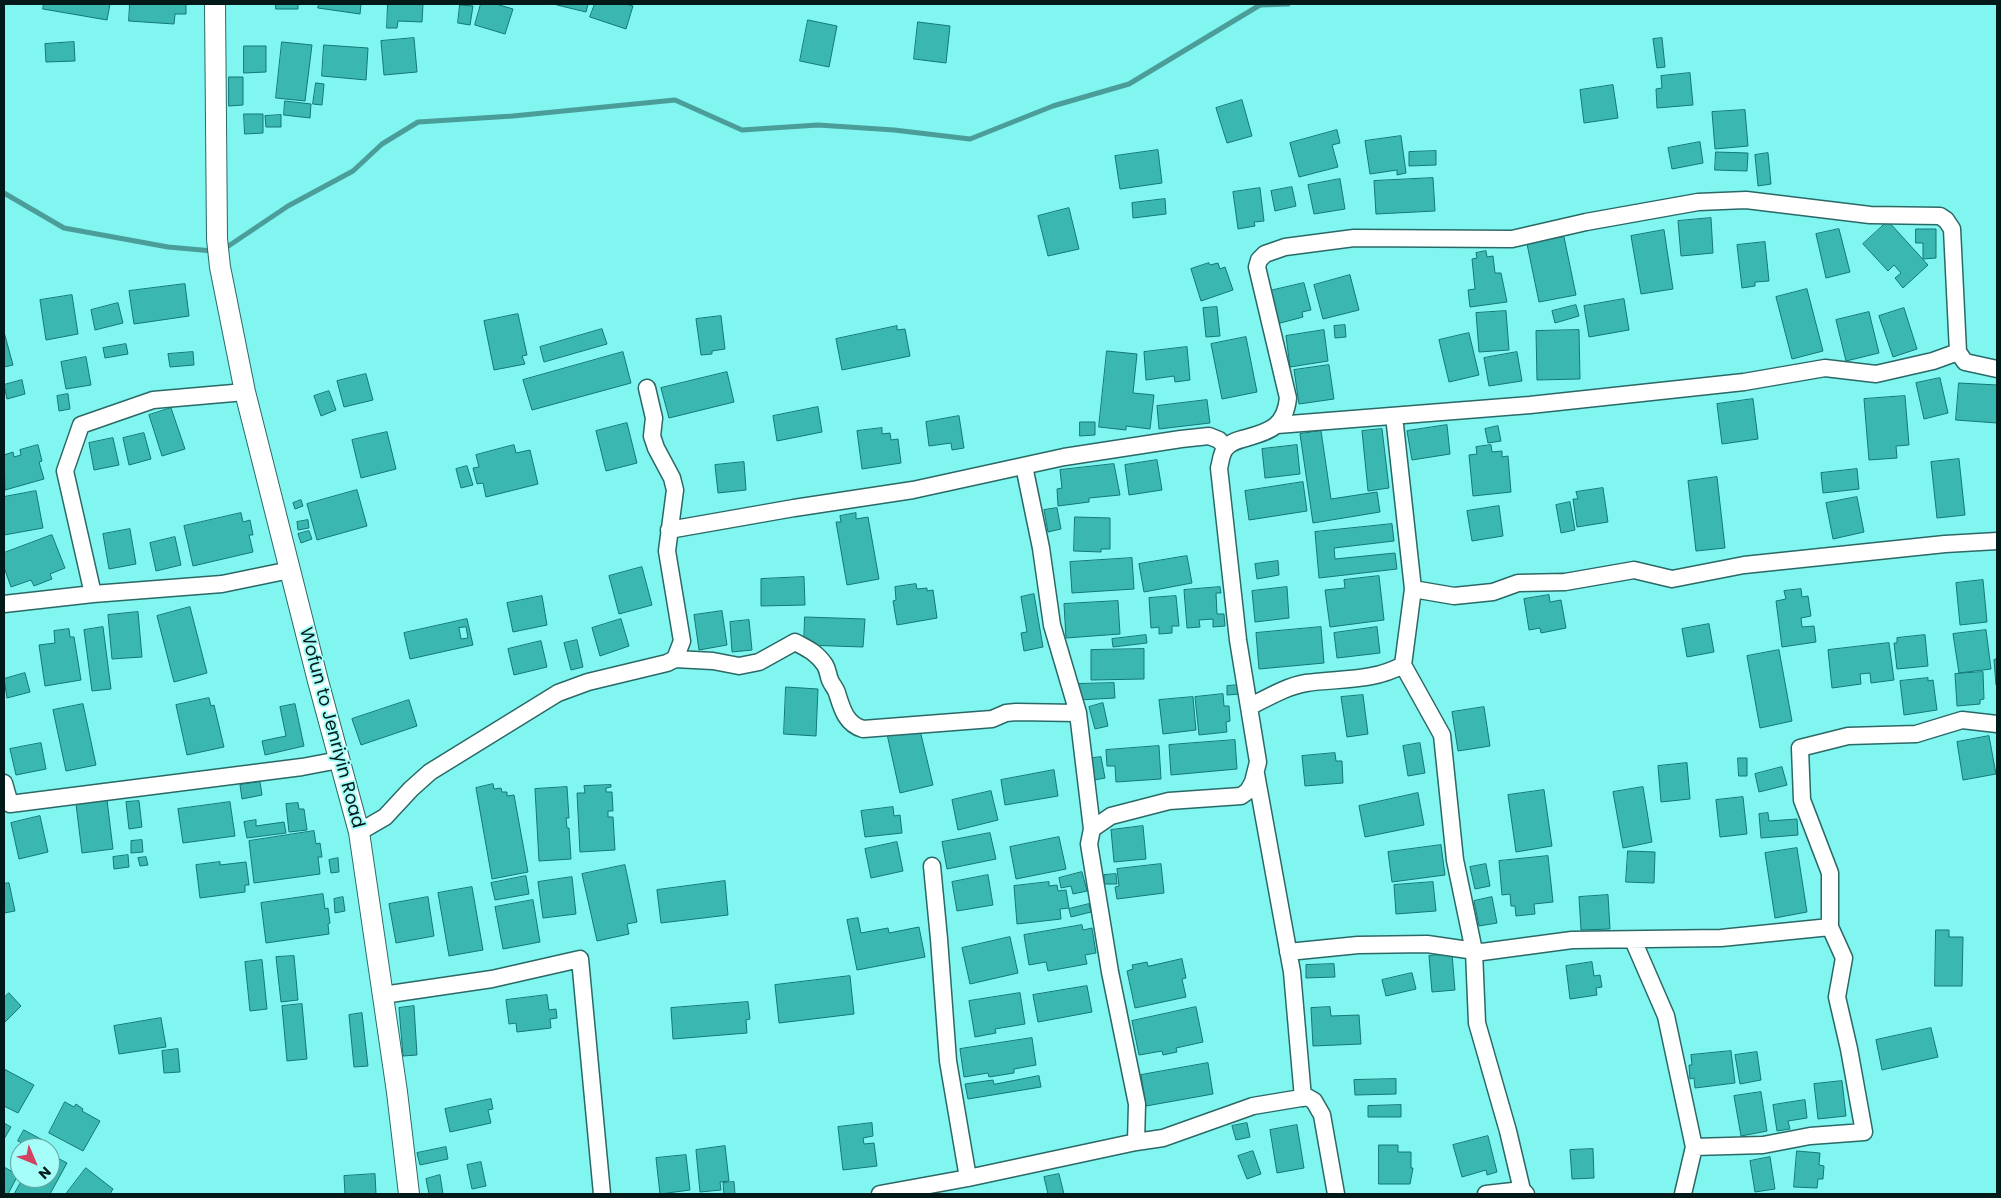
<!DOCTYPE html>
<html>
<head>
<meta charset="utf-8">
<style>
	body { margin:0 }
	#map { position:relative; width:2001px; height:1198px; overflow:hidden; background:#81f5ef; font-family:Poppins,sans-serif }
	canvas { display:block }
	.frame { position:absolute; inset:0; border:5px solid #011a19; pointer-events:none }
	.north { position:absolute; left:10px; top:1138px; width:50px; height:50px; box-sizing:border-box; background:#a6fef9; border:1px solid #64a39f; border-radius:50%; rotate:135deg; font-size:14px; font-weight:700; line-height:20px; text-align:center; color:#011a19 }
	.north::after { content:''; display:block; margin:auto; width:18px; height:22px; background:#d14263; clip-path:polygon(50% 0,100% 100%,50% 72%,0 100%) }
</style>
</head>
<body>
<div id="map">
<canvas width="2001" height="1198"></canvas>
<div class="frame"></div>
<div class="north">N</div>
</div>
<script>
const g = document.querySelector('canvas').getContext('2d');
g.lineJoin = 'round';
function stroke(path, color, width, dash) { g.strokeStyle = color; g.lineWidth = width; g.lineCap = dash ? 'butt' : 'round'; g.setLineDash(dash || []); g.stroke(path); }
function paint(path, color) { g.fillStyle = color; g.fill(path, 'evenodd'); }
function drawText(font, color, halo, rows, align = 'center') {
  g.font = font + ' Poppins,sans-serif'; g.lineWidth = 4; g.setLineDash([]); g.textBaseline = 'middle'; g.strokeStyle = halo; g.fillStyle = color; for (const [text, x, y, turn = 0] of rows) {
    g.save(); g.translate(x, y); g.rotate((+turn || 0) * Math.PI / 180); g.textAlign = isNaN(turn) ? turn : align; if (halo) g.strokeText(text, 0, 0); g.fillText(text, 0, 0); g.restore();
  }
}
const stream = new Path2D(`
	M4 193 64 228 168 247 213 251
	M224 249 288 206 353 171 382 144 418 122 513 116 675 100 742 130 818 125 894 130 970 139 1053 106 1129 84 1260 5 1288 4`);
const building = new Path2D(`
	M44 4H110L107 20 43 9Z
	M130 4H186V14H175L174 24 129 21Z
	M276 4H298V9H276Z
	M319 4H361L360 14 318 8Z
	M388 4H423L422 22 398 21 397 28H387Z
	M481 4H496L513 9 505 34 475 25Z
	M557 4H588L586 12 557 5Z
	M595 4H626L633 6 626 29 590 17Z
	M460 5 473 6 470 25 458 23Z
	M808 20 837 26 829 67 800 61Z
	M918 22 950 26 946 63 914 59Z
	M414 38 417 72 384 75 381 41Z
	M1662 38 1665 67 1657 68 1653 39Z
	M74 42 75 61 46 62 45 44Z
	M282 42 312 45 305 101 276 98Z
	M324 45 368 48 366 80 322 76Z
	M244 46H266V72L244 73Z
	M1690 73 1693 105 1657 108 1656 89 1662 88 1661 76Z
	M229 77H243V105L229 106Z
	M316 83 324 84 322 105 313 104Z
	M1613 85 1618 118 1584 123 1580 90Z
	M1242 100 1252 136 1227 143 1216 108Z
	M285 101 311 104 310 118 284 115Z
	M1745 110 1748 146 1715 149 1712 112Z
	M244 114H263V133L245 134Z
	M281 115V127H266L265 116Z
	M1337 130 1340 143 1332 145 1338 167 1299 177 1290 143Z
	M1401 136 1406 173 1397 175V170L1370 174 1365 141Z
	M1700 142 1703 163 1672 169 1668 148Z
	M1158 150 1162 183 1120 189 1115 156Z
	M1436 151V165L1409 166V152Z
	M1716 152 1748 153 1747 171 1715 170Z
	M1768 153 1771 184 1758 186 1755 155Z
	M1433 178 1435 211 1376 214 1374 181Z
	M1340 179 1345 209 1314 214 1308 185Z
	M1292 187 1296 206 1275 211 1271 191Z
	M1260 188 1264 221 1254 222 1255 226 1238 229 1233 192Z
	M1165 199 1166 214 1133 218 1132 203Z
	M1069 208 1079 249 1048 256 1038 216Z
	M1711 218 1713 253 1681 256 1678 221Z
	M1888 221 1928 265 1903 288 1895 278 1901 273 1894 265 1888 271 1863 244Z
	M1839 229 1850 272 1826 278 1816 234Z
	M1916 229H1936V258L1923 259V243H1916Z
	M1664 230 1673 289 1641 294 1631 236Z
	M1564 237 1576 295 1539 302 1527 244Z
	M1765 242 1769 281 1755 282V286L1742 288 1737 245Z
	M1486 251 1487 257 1493 256 1495 273H1501L1507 302 1470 307 1468 290 1475 289 1472 259 1477 258 1476 253Z
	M1209 263 1210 265 1218 263 1220 269 1225 267 1233 290 1201 301 1191 269Z
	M1350 275 1359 310 1323 319 1314 285Z
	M1304 283 1311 310 1302 312 1303 317 1273 325 1265 292Z
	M185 284 189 316 134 324 129 291Z
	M1807 289 1823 351 1792 359 1776 297Z
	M72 295 78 334 46 340 40 300Z
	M1624 299 1629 330 1589 337 1584 306Z
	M118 303 123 323 95 330 91 310Z
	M1576 305 1579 316 1555 323 1552 311Z
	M1217 307 1220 336 1206 337 1203 308Z
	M1904 308 1917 349 1893 357 1879 316Z
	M1506 311 1509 350 1479 352 1476 313Z
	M1869 312 1879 353 1846 361 1836 320Z
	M518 314 527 355 522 356 525 364 494 370 484 321Z
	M721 316 725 349 712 351V354L701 355 696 319Z
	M1345 325 1346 337 1335 338 1334 326Z
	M897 326V330L905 329 910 356 842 370 836 339Z
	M602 329 607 344 544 362 540 347Z
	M1324 330 1328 361 1290 367 1286 336Z
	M1579 330 1580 379 1537 380 1536 331Z
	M4 332 13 365 4 367Z
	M1469 333 1479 375 1449 382 1439 340Z
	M1246 337 1257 392 1222 399 1211 344Z
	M126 344 128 354 105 358 103 348Z
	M1187 347 1190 380 1175 382 1174 376 1146 380 1144 352Z
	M1107 351 1137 354 1133 393 1154 395 1150 429 1126 426V430L1099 427Z
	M193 352 194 365 170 367 168 354Z
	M623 352 631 383 532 410 523 380Z
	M1517 352 1522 381 1489 386 1484 358Z
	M86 357 91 385 66 389 61 362Z
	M1329 365 1334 399 1299 404 1294 370Z
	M727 372 734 402 669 418 661 388Z
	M366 374 373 400 344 407 337 381Z
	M1940 378 1948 413 1924 419 1916 383Z
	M22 380 25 394 7 399 4 385Z
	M1959 383 1997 385V423L1956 420Z
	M329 391 336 410 321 416 314 396Z
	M68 394 70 409 59 411 57 396Z
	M1905 396 1909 445 1896 446 1897 458 1869 460 1864 399Z
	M1753 399 1758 439 1722 444 1717 404Z
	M1207 400 1210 423 1159 429 1157 406Z
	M818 407 822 432 777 441 773 416Z
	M171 408 185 449 162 456 149 415Z
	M959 416 964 448 952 450 951 443 929 446 926 422Z
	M1080 422H1095V435L1080 436Z
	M627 423 637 463 606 471 596 431Z
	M1447 425 1450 454 1412 460 1407 431Z
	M1498 426 1501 441 1488 443 1485 429Z
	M882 428V434L890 433 891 440 898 439 901 463 862 469 857 431Z
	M1382 429 1389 488 1368 491 1362 431Z
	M1321 431 1331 499 1377 492 1380 512 1313 523 1300 434Z
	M387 432 396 469 361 478 352 440Z
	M144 433 151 459 129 465 123 438Z
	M113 438 119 465 94 470 89 443Z
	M38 445 42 461 39 462 44 479 5 490 4 455 13 452 14 457 21 455 20 450Z
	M514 445 516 453 530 450 538 484 486 497 483 483 477 484 473 468 479 467 476 455Z
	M1297 445 1300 474 1265 478 1262 449Z
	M1491 445 1492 452 1502 451V457L1508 456 1511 492 1473 496 1469 455 1477 454 1476 447Z
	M1959 459 1965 515 1937 518 1931 462Z
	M1157 460 1162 490 1129 495 1125 465Z
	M744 462 746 490 718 493 715 465Z
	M1114 464 1120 495 1089 498V502L1058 506 1057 489 1062 488 1060 470Z
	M467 466 473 485 461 488 456 469Z
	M1857 469 1859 489 1823 493 1821 473Z
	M1717 477 1725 548 1696 551 1688 481Z
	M1303 482 1307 511 1249 520 1245 491Z
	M1603 488 1608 522 1577 527 1573 499H1578L1576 492Z
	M357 490 367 526 317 540 307 504Z
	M36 491 43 528 4 535V497Z
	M1857 497 1864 532 1833 539 1826 503Z
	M301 500 303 506 295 509 293 503Z
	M1570 502 1575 530 1561 533 1556 505Z
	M1499 506 1503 536 1472 541 1467 511Z
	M1057 508 1061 529 1048 532 1044 510Z
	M241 513 243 522 250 520 253 535H249L253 552 193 566 184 526Z
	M856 513V519L868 517 879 579 847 585 836 522H841L840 516Z
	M1075 517 1110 518V549H1101V552L1074 551Z
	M308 520 309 528 298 530 297 522Z
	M1392 524 1394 541 1334 548 1335 559 1395 553 1397 569 1319 578 1315 532Z
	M130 529 136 564 109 569 103 534Z
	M309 531 312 539 301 543 298 534Z
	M52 535 65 568 50 574 52 579 34 586 31 580 11 587 4 567V553Z
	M175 537 181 565 156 571 150 543Z
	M1187 556 1192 583 1144 592 1139 564Z
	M1132 558 1134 589 1072 593 1070 562Z
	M1278 561 1279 575 1257 579 1255 564Z
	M642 567 652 605 619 614 609 576Z
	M1379 576 1384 620 1330 627 1325 590 1345 588 1344 580Z
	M804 577 805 605 761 606V579Z
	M1983 580 1987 622 1960 625 1956 583Z
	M916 584 917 589 927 588V591L933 590 937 618 897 625 893 601 896 600 895 587Z
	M1220 587 1221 593H1216L1217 614H1224L1225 626 1213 627V619L1199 620 1200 627 1187 628 1184 590Z
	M1287 587 1289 618 1255 622 1252 591Z
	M1801 589 1802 597 1808 596 1811 616 1801 618 1802 627 1814 626 1816 642 1782 647 1776 601 1786 599 1784 591Z
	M1034 594 1043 647 1024 651 1021 633 1027 632 1021 597Z
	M1549 595 1550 602 1561 600 1566 628 1541 633 1540 628 1529 630 1524 599Z
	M542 596 547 625 513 632 507 603Z
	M1176 596 1179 626H1172V633L1159 634V627L1151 628 1149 598Z
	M1118 601 1120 634 1066 638 1064 604Z
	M190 607 207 673 174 682 157 616Z
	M722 611 727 645 699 650 694 615Z
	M138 612 142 657 112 659 108 615Z
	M805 617 865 619 863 647 804 645Z
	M467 619 473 645 410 659 404 633ZM466 627 468 638 461 639 459 628Z
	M621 619 629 646 600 656 592 628Z
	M749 620 752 650 732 652 730 622Z
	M1709 624 1714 652 1687 657 1682 629Z
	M103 627 111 689 92 691 84 630Z
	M1321 627 1324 663 1259 669 1256 633Z
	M1377 627 1380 653 1337 658 1334 633Z
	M69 629 70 637H74L81 680 45 686 39 645 55 643 54 631Z
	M1986 630 1991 669 1959 673 1953 634Z
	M1146 635 1147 643 1113 647 1112 639Z
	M1925 635 1928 666 1897 669 1894 643H1897V638Z
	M577 640 583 667 571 670 564 643Z
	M541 641 547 667 514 675 508 649Z
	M1889 643 1894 680 1871 683 1870 673 1860 674 1861 684 1832 688 1828 650Z
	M1144 649V679L1091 680V650Z
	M1779 650 1792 721 1760 728 1747 656Z
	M1997 659V685H1996L1994 660Z
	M1983 672 1984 699 1980 700V704L1957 706 1955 674Z
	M25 673 30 692 7 698 4 679Z
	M1928 678V681L1933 680 1937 710 1904 715 1900 681Z
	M1114 683 1115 698 1078 700 1077 684Z
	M1240 685V694L1227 695V686Z
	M786 687 818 689 816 736 784 734Z
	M1223 694 1224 706H1229L1230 721 1226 722 1227 732 1199 735 1195 697Z
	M1363 695 1368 734 1347 737 1341 697Z
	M1193 697 1196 730 1163 734 1159 700Z
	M209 698 211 706 214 705 224 747 187 755 176 705Z
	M409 700 417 726 361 745 352 719Z
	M1103 703 1108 726 1095 729 1089 707Z
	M83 704 96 765 66 771 53 710Z
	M295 704 304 746 265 755 262 741 286 736 280 707Z
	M1484 707 1490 746 1458 751 1452 712Z
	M919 726 933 785 900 793 887 734Z
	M1989 736 1996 774 1963 780 1957 742Z
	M1235 740 1237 769 1171 775 1169 745Z
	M41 743 46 769 16 775 10 749Z
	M1420 743 1425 773 1408 776 1403 746Z
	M1159 746 1161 779 1116 782 1115 766H1107L1106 750Z
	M1335 753 1336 761H1342L1343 783 1305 786 1302 756Z
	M1101 757 1105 778 1089 781 1086 759Z
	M1738 758H1747V776H1739Z
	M1687 763 1690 799 1661 802 1658 766Z
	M1782 767 1787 785 1759 792 1755 774Z
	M1054 770 1058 796 1005 805 1001 780Z
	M260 782 262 795 242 799 240 785Z
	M493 784 494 789 501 788 502 792H507V796L514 795 528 872 492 879 476 788Z
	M611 785V787L606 788V792H612L613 811H608V817H613L615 850 580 852 577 793H585L584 786Z
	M567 787 569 818H566L567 828H569L571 859 539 861 535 789Z
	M1643 787 1652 842 1623 848 1613 792Z
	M1544 790 1552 846 1516 852 1508 795Z
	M991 791 998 820 958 830 952 800Z
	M1418 793 1424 825 1365 837 1359 806Z
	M1743 797 1747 834 1720 837 1716 800Z
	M107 800 113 849 82 853 76 804Z
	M139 801 142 827 129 829 126 802Z
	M230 802 235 836 183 843 178 809Z
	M298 803 299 809H304L307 830 289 832 286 804Z
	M893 807 894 816 900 815 902 833 865 837 861 811Z
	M1768 813 1769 821 1797 819 1798 835 1761 838 1759 814Z
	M40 816 48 852 19 859 11 823Z
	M256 820V826L284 822 286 833 247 838 244 822Z
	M1143 826 1146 859 1114 862 1111 830Z
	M314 831 316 844 320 843 322 857H318L320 874 254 883 249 841Z
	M990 833 996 859 947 869 942 842Z
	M1059 837 1066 869 1016 879 1010 847Z
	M142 840 143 852 131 853V841Z
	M897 842 903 871 871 878 865 849Z
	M1441 845 1445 875 1392 882 1388 852Z
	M1797 848 1807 912 1775 918 1765 853Z
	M1628 851 1655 852 1654 883 1626 882Z
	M128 855 129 867 114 869 113 857Z
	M1548 856 1553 902 1534 904 1535 914 1516 916 1515 906H1511L1510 894 1502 895 1499 861Z
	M146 857 148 865 140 866 138 858Z
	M338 858 339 872 331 873 329 860Z
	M220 862V865L246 862 249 885H245V892L200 898 196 865Z
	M1161 864 1164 893 1117 899 1115 887 1119 886 1117 869Z
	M1486 864 1490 886 1475 889 1470 867Z
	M625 865 637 922 627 924 629 934 597 941 582 874Z
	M1082 872 1087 891 1073 894 1071 886 1061 888 1059 878Z
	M1116 874 1117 884H1104V875Z
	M988 875 993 905 957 911 952 882Z
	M526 876 529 894 495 900 491 883Z
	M572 877 576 914 543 918 538 882Z
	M725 881 728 915 661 923 657 890Z
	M1049 882V886L1057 885 1058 891 1066 890 1069 908 1060 909 1061 919 1017 924 1014 886Z
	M1433 882 1436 911 1396 914 1394 885Z
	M9 883 15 911 4 913V884Z
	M472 887 483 950 449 956 438 893Z
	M323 894 325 909 328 908 330 923 328 924 329 934 266 943 261 903Z
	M1608 895 1610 929 1581 930 1579 897Z
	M343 897 345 911 335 913 334 899Z
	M428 897 434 936 396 943 389 904Z
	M1492 897 1497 923 1479 926 1474 901Z
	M533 900 540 942 503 949 495 907Z
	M1089 904 1091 912 1071 917 1069 909Z
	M858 918 861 933 888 928 889 933 919 927 925 957 857 970 847 920Z
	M1082 925 1083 930 1092 928 1096 953 1085 955 1087 964 1048 971 1046 962 1029 965 1024 935Z
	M1936 930H1949V937H1963L1962 986H1935Z
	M1010 937 1018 973 970 984 962 948Z
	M1452 954 1455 990 1432 992 1429 956Z
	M294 956 298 1000 281 1002 276 957Z
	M1182 959 1186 978 1182 979 1186 997 1135 1008 1127 971 1133 969 1132 965 1147 962 1148 966Z
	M262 960 267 1009 250 1011 245 962Z
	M1592 962 1594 976 1600 975 1602 987 1596 988 1597 995 1570 999 1566 966Z
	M1334 964 1335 977 1306 978V965Z
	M1412 973 1416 989 1386 996 1382 980Z
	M850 976 854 1014 779 1023 775 985Z
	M1087 986 1092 1012 1038 1022 1033 995Z
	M9 993 21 1006 4 1023V998Z
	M1020 993 1025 1024 995 1029 996 1033 975 1037 969 1001Z
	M547 995 549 1010 556 1009 557 1018 550 1019 551 1028 517 1032 516 1023 509 1024 506 1000Z
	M748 1002 750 1019 746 1020 747 1033 673 1039 671 1008Z
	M302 1004 307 1059 287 1061 282 1006Z
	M414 1006 417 1055 403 1056 399 1008Z
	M1196 1007 1203 1042 1176 1048 1177 1052 1163 1055 1162 1051 1139 1055 1132 1021Z
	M1330 1007 1331 1016 1359 1015 1361 1044 1313 1046 1311 1008Z
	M362 1013 368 1066 354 1067 349 1015Z
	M161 1018 166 1047 119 1054 114 1026Z
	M1931 1028 1938 1057 1882 1070 1876 1040Z
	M1032 1038 1036 1065 1014 1069V1073L989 1077 988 1073 964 1077 960 1049Z
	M178 1049 180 1072 164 1073 162 1051Z
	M1731 1051 1735 1083 1695 1088 1694 1078 1690 1079 1689 1065H1692L1691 1055Z
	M1757 1052 1761 1080 1740 1084 1735 1055Z
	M1208 1063 1213 1094 1146 1106 1141 1075Z
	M4 1069 34 1085 18 1113 4 1106Z
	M1039 1076 1041 1087 968 1099 965 1084 993 1080 994 1084Z
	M1396 1079V1094L1355 1095 1354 1080Z
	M1842 1081 1846 1116 1818 1119 1814 1084Z
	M1761 1092 1767 1131 1741 1136 1734 1096Z
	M491 1099 493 1109 488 1110 491 1123 450 1132 445 1109Z
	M1805 1100 1807 1118 1788 1121 1790 1129 1777 1131 1773 1105Z
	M65 1102 74 1107 76 1104 83 1109 82 1111 100 1121 83 1151 49 1133Z
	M1401 1105V1117H1368V1106Z
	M4 1123 11 1127 4 1139Z
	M872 1123 873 1136 863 1138 864 1144 874 1143 877 1166 843 1170 838 1127Z
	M1247 1123 1250 1137 1236 1140 1232 1126Z
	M1297 1125 1304 1168 1277 1173 1270 1130Z
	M24 1130 50 1144 48 1148 37 1146 31 1148 18 1141Z
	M1488 1136 1497 1172 1487 1175 1486 1170 1462 1177 1453 1145Z
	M1379 1145H1398V1152H1411V1168H1413L1410 1184H1379Z
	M725 1146 729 1181 720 1182 721 1190 700 1192 696 1150Z
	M446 1147 448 1159 420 1165 417 1153Z
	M1593 1149 1594 1178 1572 1179 1570 1150Z
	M1253 1151 1261 1174 1247 1179 1238 1156Z
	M1797 1151 1820 1153 1819 1165 1824 1166 1823 1179H1818L1817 1188 1794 1187Z
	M50 1154 67 1163 50 1194H14L23 1178H50Z
	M686 1155 690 1190 660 1194 656 1158Z
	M1770 1157 1775 1189 1755 1192 1750 1161Z
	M481 1162 486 1186 472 1189 467 1165Z
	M4 1167 18 1175 8 1194H4Z
	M86 1168 113 1189 110 1194H66Z
	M375 1174 376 1194H345L344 1176Z
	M1059 1174 1064 1194H1048L1044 1177Z
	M440 1175 443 1194H429L426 1179Z
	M734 1182 735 1194H724L723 1183Z`);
const minor = new Path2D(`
	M1394 416 1413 589 1403 665 1442 735 1455 860 1474 951 1477 1023 1508 1131 1522 1190
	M1277 425 1530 405 1744 382 1825 368 1876 374 1933 361 1958 352
	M1024 466 1041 548 1052 625 1078 713 1092 829
	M669 530 794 508 913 490 1064 457 1181 439 1209 436 1219 440 1226 448
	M1413 589 1454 596 1493 592 1518 583 1565 582 1634 570 1672 579 1744 565 1945 544 1997 541
	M93 594 65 471 81 425 153 400 245 392
	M4 604 93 594 222 584 290 570
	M675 659 713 661 739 666 759 662 795 642C808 649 816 652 825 665 828 670 828 675 830 680 832 685 836 689 837 693 842 709 846 724 863 729L992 719 1006 713 1016 712 1078 713
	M1249 707C1267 698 1287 686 1306 683 1340 678 1372 682 1403 665
	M1256 774 1292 972 1303 1098
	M4 783 10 804 302 767 339 760
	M359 832 385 817 411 789 430 772 558 693 588 682 667 663 675 659 682 641 667 551 675 490 672 478 656 448 652 436 654 418 647 388
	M932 866 939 939 948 1061 968 1178
	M1633 940 1666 1016 1694 1147 1683 1194
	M1288 952 1358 945 1427 944 1482 952 1572 940 1721 938 1830 927V873L1802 800 1800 748 1848 736 1916 734 1962 720 1997 724
	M383 995 492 979 580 959 602 1194
	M1136 1142 1137 1104 1110 972 1089 844 1092 829 1111 816 1169 801 1241 796 1248 791 1253 782 1258 762 1238 640 1219 468C1221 461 1221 454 1225 449 1230 442 1238 440 1246 438 1271 431 1285 426 1288 398L1257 267 1259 260 1265 254 1285 247 1354 238 1512 239 1586 222 1698 202 1746 200 1870 215 1940 216 1946 220 1952 229 1958 352 1965 362 1997 369
	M1694 1147 1763 1145 1810 1136 1864 1132 1849 1049 1837 997 1844 958 1830 927
	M880 1194 968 1178 1136 1142 1163 1138 1253 1106 1307 1097 1314 1101 1322 1115 1336 1194
	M1486 1194 1522 1190 1526 1194`);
const tertiary = new Path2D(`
	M215 4 217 239 220 267 245 392 318 681 359 832 397 1092 409 1194`);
const streetNames = [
	["Wofun to Jenriyin Road",331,728,75]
];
stroke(stream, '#4b9d99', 5);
paint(building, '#3bb7b2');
stroke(building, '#127875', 1);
stroke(minor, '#2b6967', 19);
stroke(tertiary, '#2b6967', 22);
stroke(minor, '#fff', 16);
stroke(tertiary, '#fff', 20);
drawText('18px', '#011a19', '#a6fef9', streetNames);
</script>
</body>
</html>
